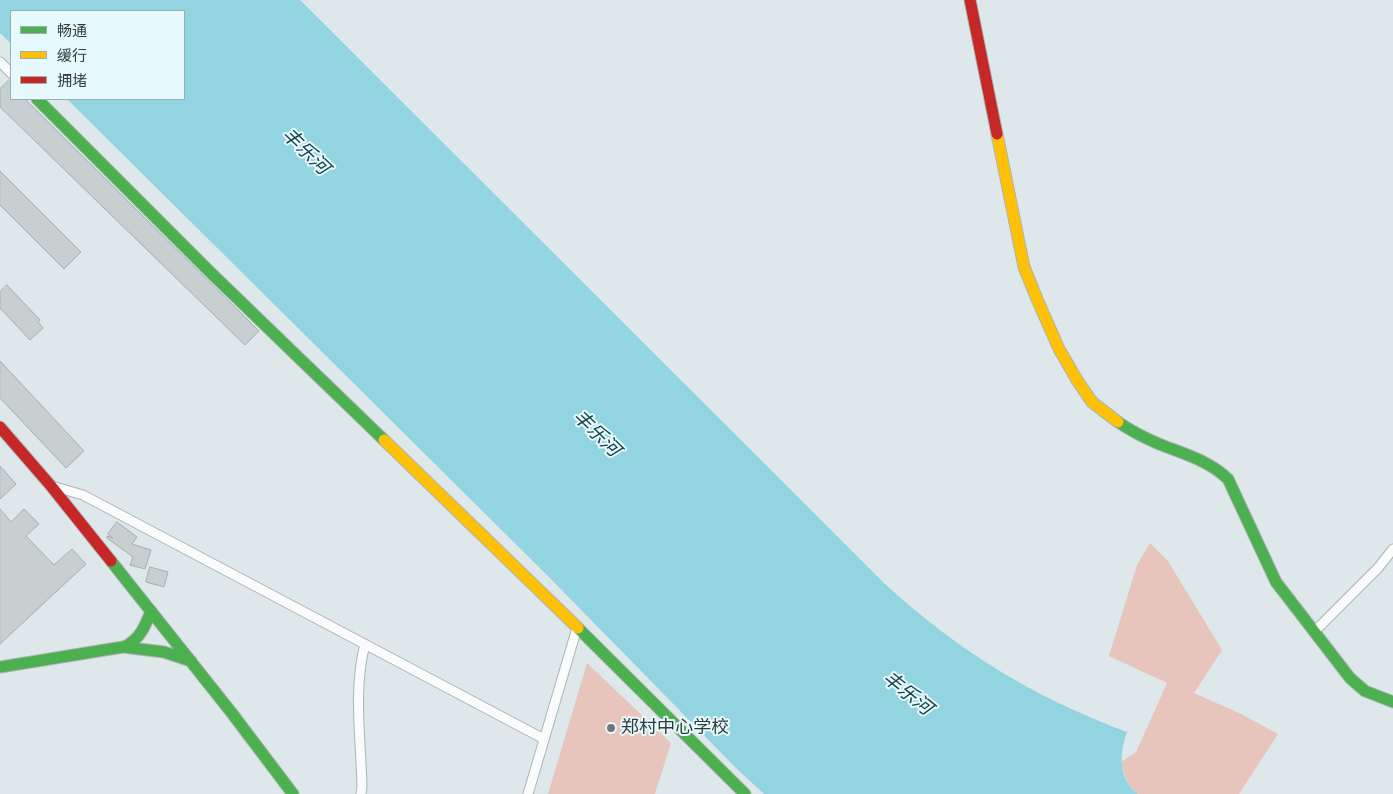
<!DOCTYPE html>
<html>
<head>
<meta charset="utf-8">
<style>
	body { margin:0 }
	#map { position:relative; width:1393px; height:794px; overflow:hidden; background:#dee8ea; font-family:"Varela Round","Noto Sans SC",sans-serif }
	canvas { display:block }
	.legend { position:absolute; left:10px; top:10px; width:175px; height:90px; box-sizing:border-box; background:#e6f9fc; border:1px solid #9eadaf; margin:0; padding:6px 9px; list-style:none; font-size:15px; color:#333b3c }
	.legend li { display:flex; align-items:center; gap:10px; height:25px }
	.legend b { width:25px; border:1px solid #9eadaf }
</style>
</head>
<body>
<div id="map">
<canvas width="1393" height="794"></canvas>
<ul class="legend">
<li><b style="height:6px;background:#4caf50"></b>畅通</li>
<li><b style="height:6px;background:#ffc107"></b>缓行</li>
<li><b style="height:6px;background:#c62828"></b>拥堵</li>
</ul>
</div>
<script>
const g = document.querySelector('canvas').getContext('2d');
g.lineJoin = 'round';
function paint(path, color) { g.fillStyle = color; g.fill(path, 'evenodd'); }
function stroke(path, color, width, dash) { g.strokeStyle = color; g.lineWidth = width; g.lineCap = dash ? 'butt' : 'round'; g.setLineDash(dash || []); g.stroke(path); }
function drawText(font, color, halo, rows, align = 'center') {
  g.font = font + ' "Varela Round","Noto Sans SC",sans-serif'; g.lineWidth = 4; g.setLineDash([]); g.textBaseline = 'middle'; g.strokeStyle = halo; g.fillStyle = color; for (const [text, x, y, turn = 0] of rows) {
    g.save(); g.translate(x, y); g.rotate((+turn || 0) * Math.PI / 180); g.textAlign = isNaN(turn) ? turn : align; if (halo) g.strokeText(text, 0, 0); g.fillText(text, 0, 0); g.restore();
  }
}
const green = new Path2D(`
	M1150 543 1168 561 1222 650 1194 693 1241 714 1278 734 1239 794H1138C1127 785 1124 775 1121 762L1136 752 1167 683 1109 656 1137 565Z
	M587 663 671 743 655 794H548Z`);
const water = new Path2D(`
	M0 0H300L885 584C960 652 1031 696 1127 732 1119 754 1118 778 1138 794H764L736 768 549 577 67 99H184V11H11V44L0 33Z`);
const building = new Path2D(`
	M10 79H11V99H25L259 331 245 345 0 107V89Z
	M0 171 81 252 64 269 0 205Z
	M7 285 40 320 38 322 43 328 30 340 0 308V292Z
	M0 361 84 451 66 468 0 398Z
	M0 466 16 484 0 499Z
	M0 509 11 522 24 509 39 524 26 536 54 565 72 549 86 564 0 644Z
	M117 522 137 537 132 544 151 550 145 569 130 565 133 557 107 538V536L113 538 108 534Z
	M150 567 168 572 164 587 146 582Z`);
const street = new Path2D(`
	M0 62 11 73
	M52 486 83 495 544 739
	M1314 632 1378 568 1393 549
	M361 794 362 787C361 740 353 690 365 644
	M528 794 577 628`);
const fast = new Path2D(`
	M37 99 210 272 384 440
	M1118 422C1131 431 1145 438 1159 444 1184 454 1208 460 1228 479L1276 582 1350 678 1365 691 1393 702
	M111 561 231 712 293 794
	M578 628 745 794
	M124 647C140 639 145 627 151 611
	M0 667 123 647 164 652 191 661`);
const slow = new Path2D(`
	M997 134 1024 267 1037 299 1059 349 1077 380 1092 402 1118 422
	M384 440 578 628`);
const jam = new Path2D(`
	M970 0 997 134
	M0 427 51 486 111 561`);
const markers = [
	[611,728,5,"#6f7879"]
];
const poiNames = [
	["郑村中心学校",621,728]
];
const waterNames = [
	["丰乐河",305,152,44],
	["丰乐河",596,434,44],
	["丰乐河",907,694,39]
];
paint(green, '#e7c5bd');
paint(water, '#92d4e0');
paint(building, '#c7cfd0');
stroke(building, '#a6aeb0', 1);
stroke(street, '#acb4b6', 11);
stroke(fast, '#acb4b6', 13);
stroke(slow, '#acb4b6', 13);
stroke(jam, '#acb4b6', 13);
stroke(street, '#fafcfc', 9);
stroke(fast, '#4caf50', 11);
stroke(slow, '#ffc107', 11);
stroke(jam, '#c62828', 11);
for (const [x, y, r, color] of markers) { const dot = new Path2D(); dot.arc(x, y, r, 0, 2 * Math.PI); g.fillStyle = color; g.fill(dot); stroke(dot, '#e6f9fc', 2); }
drawText('18px', '#333b3c', '#e6f9fc', poiNames, 'left');
drawText('italic 19px', '#19444a', '#e6f9fc', waterNames);
</script>
</body>
</html>
